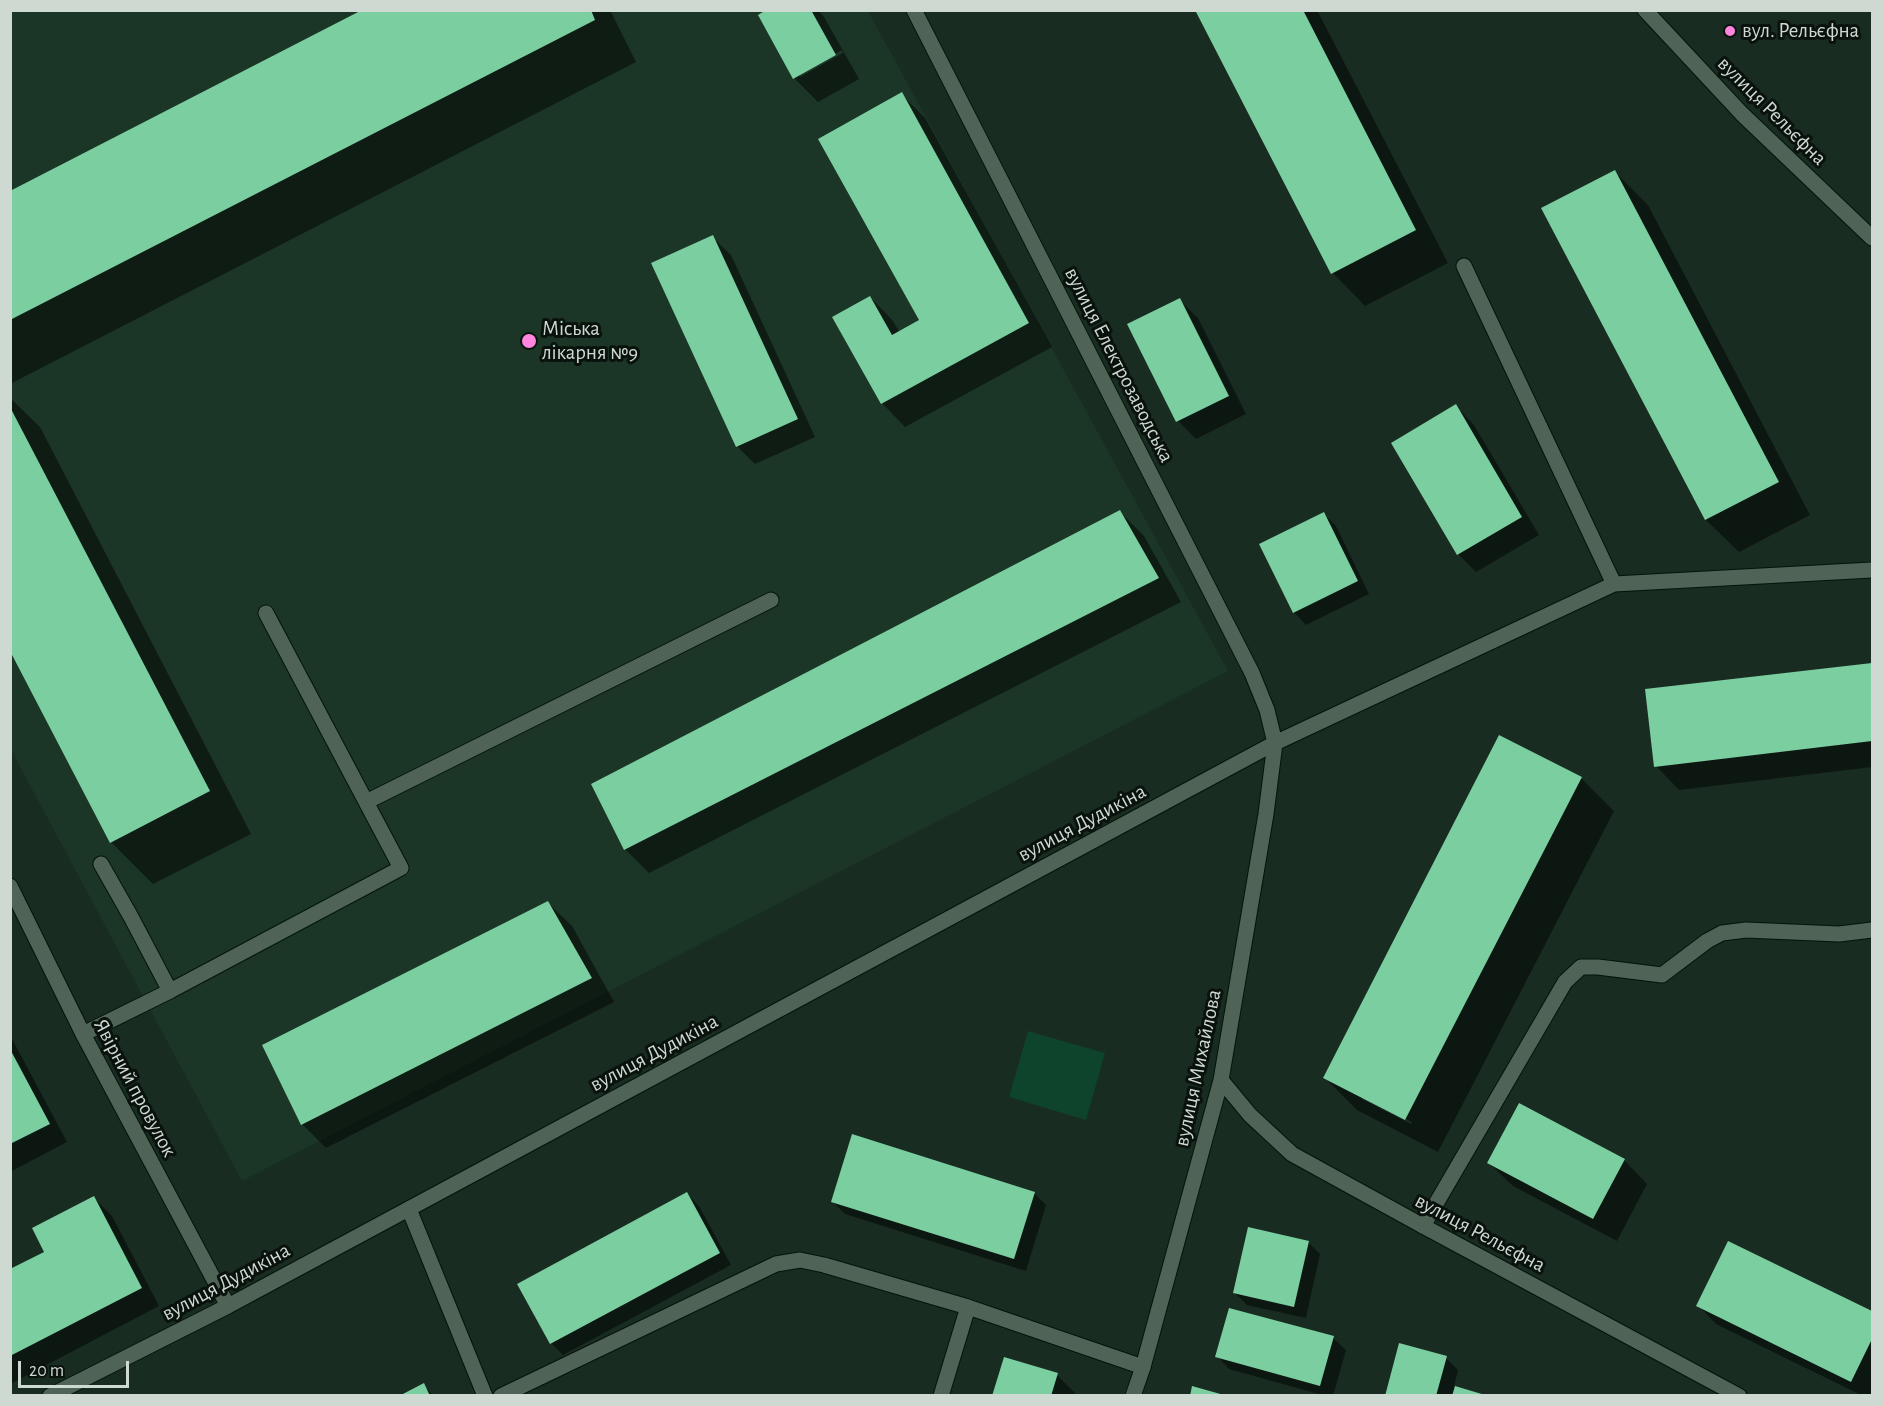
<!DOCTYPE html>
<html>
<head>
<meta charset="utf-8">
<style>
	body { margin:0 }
	#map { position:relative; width:1883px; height:1406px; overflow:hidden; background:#192c21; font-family:"Alegreya Sans",sans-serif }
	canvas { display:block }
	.frame { position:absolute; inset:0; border:12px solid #ced9d2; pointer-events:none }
	.scale { position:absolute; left:18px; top:1361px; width:111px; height:27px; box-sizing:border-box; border:3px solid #ced9d2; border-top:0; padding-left:8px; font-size:18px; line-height:21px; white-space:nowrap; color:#ced9d2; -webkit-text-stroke:4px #0a120d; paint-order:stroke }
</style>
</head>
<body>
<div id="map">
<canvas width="1883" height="1406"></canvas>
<div class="frame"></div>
<div class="scale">20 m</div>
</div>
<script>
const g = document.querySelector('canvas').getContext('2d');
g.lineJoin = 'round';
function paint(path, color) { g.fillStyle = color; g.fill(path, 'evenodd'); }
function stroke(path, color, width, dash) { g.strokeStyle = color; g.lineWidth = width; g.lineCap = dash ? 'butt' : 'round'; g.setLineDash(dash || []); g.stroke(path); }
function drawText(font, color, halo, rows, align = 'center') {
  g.font = font + ' "Alegreya Sans",sans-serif'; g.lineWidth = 6; g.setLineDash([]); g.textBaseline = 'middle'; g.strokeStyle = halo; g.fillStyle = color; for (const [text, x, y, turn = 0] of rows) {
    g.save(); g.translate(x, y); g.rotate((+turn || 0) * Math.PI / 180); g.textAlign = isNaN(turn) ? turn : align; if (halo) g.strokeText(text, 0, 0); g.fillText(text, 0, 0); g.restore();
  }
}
const built = new Path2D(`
	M10 11H868L1228 671 242 1181 11 750Z`);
const green = new Path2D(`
	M1028 1031 1105 1053 1086 1120 1009 1097Z`);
const shadow = new Path2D(`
	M365 10H610L636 62 10 384V193Z
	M769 10H818L824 17 859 79 818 102 794 78ZM842 50 843 53 800 77V73Z
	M1197 10H1317L1448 263 1365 306 1333 273Z
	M901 94 925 118 1052 347 905 427 882 403 870 297 893 321 900 333 921 321Z
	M1615 172 1648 205 1810 515 1739 552 1706 520 1543 209Z
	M712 237 731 255 815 437 755 464 737 446Z
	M1179 300 1198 318 1246 414 1196 439 1178 421 1129 325Z
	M10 398 40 427 251 834 153 884 111 842 10 648Z
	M1456 406 1474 425 1539 535 1476 572 1458 554Z
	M1120 512 1144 536 1181 602 649 873 625 849Z
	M1324 514 1336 526 1369 594 1306 625 1294 612Z
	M1872 664V767L1679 790 1656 766 1647 691Z
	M1581 778 1614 811 1438 1152 1357 1110 1325 1078ZM1362 1096 1412 1122 1411 1124 1362 1099Z
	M548 903 572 926 614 1002 326 1148 303 1125 264 1046Z
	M10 1035 67 1142 10 1172Z
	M1624 1160 1647 1184 1617 1241 1513 1186 1489 1163Z
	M1034 1193 1046 1205 1026 1271 845 1214 833 1202Z
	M687 1194 699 1206 731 1265 563 1355 551 1343Z
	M93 1197 112 1216 159 1306 10 1384V1271L46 1252Z
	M1308 1242 1320 1254 1306 1318 1247 1305 1235 1293Z
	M1729 1243 1872 1313 1871 1396H1863L1716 1324 1698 1305Z
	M1333 1338 1346 1350 1333 1396H1326L1229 1369 1217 1356Z
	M1446 1358 1458 1370 1454 1387 1482 1396H1387Z
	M1057 1375 1078 1396H993Z
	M423 1385 434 1396H402Z`);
const building = new Path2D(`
	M362 10H591L595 20 10 320V191Z
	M766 10H811L836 55 793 79 758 15Z
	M1195 10H1303L1416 230 1331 274Z
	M902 92 1029 323 881 404 832 317 870 296 892 335 919 320 818 139Z
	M1615 170 1779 482 1705 520 1541 208Z
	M713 235 798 419 736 447 651 263Z
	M1180 298 1229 396 1176 422 1127 324Z
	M1456 404 1522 517 1457 555 1391 443Z
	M10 407 210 791 110 843 10 651Z
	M1120 510 1159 578 624 850 591 784Z
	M1324 512 1358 581 1293 613 1259 544Z
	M1872 663V741L1654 767 1645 689Z
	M1499 735 1582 777 1405 1120 1323 1078Z
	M548 901 592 978 301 1125 262 1045Z
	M10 1049 50 1124 10 1144Z
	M1519 1103 1625 1159 1593 1219 1487 1163Z
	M852 1134 1035 1192 1014 1259 831 1202Z
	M687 1192 720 1253 550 1344 517 1284Z
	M94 1196 142 1288 10 1356V1269L44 1252 32 1228Z
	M1248 1227 1309 1241 1294 1307 1233 1293Z
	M1728 1241 1872 1311V1339L1851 1382 1696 1306Z
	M1229 1308 1334 1336 1320 1386 1215 1357Z
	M1399 1343 1447 1356 1436 1396H1385Z
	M1004 1357 1058 1373 1051 1396H992Z
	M424 1383 430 1396H399Z
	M1192 1386 1224 1395 1223 1396H1190Z
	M1455 1386 1485 1395V1396H1452Z`);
const path = new Path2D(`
	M1748 11V10`);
const lane = new Path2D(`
	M1464 266 1614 584
	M1275 743 1614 584 1872 570
	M366 802 771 600
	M101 864 131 917 170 991
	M83 1034 170 991 401 868 266 613
	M409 1209 485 1396
	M1423 1226 1565 982 1581 967H1598L1662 975 1707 941 1722 933 1746 930 1839 934 1872 930
	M501 1396 776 1264 800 1260 824 1265 968 1307 1143 1367
	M941 1396 968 1307`);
const street = new Path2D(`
	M914 10 1252 673 1267 710 1275 743 1266 814 1221 1080 1143 1367 1133 1396
	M10 886 83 1034 228 1306
	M1221 1080 1250 1115 1292 1154 1423 1226 1739 1396
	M50 1396 228 1306 1275 743`);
const secondary = new Path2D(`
	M1645 10 1742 114 1872 238`);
const markers = [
	[1730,31,6,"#ff85de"],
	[529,341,8,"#ff85de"]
];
const poiNames = [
	["вул. Рельєфна",1742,31],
	["Міська",542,329],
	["лікарня №9",542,353]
];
const streetNames = [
	["вулиця Рельєфна",1772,111,45],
	["вулиця Електрозаводська",1119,365,63],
	["вулиця Дудикіна",1082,823,-28],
	["вулиця Дудикіна",654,1053,-28],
	["вулиця Михайлова",1198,1068,-78],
	["Явірний провулок",135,1088,62],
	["вулиця Рельєфна",1480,1233,28],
	["вулиця Дудикіна",226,1282,-28]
];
paint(built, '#1b3526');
paint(green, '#0d442b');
paint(shadow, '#0007');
paint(building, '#7bcea0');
stroke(lane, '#04140b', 17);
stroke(street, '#04140b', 17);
stroke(secondary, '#04140b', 17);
stroke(path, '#5d6d63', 4, [3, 3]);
stroke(lane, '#4f6357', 15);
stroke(street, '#4f6357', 15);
stroke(secondary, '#4f6357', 15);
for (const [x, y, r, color] of markers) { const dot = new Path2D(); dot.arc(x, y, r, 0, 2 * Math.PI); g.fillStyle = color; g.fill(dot); stroke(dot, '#0a120d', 2); }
drawText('21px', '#ced9d2', '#0a120d', poiNames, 'left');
drawText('21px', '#ced9d2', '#0a120d', streetNames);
</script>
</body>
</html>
